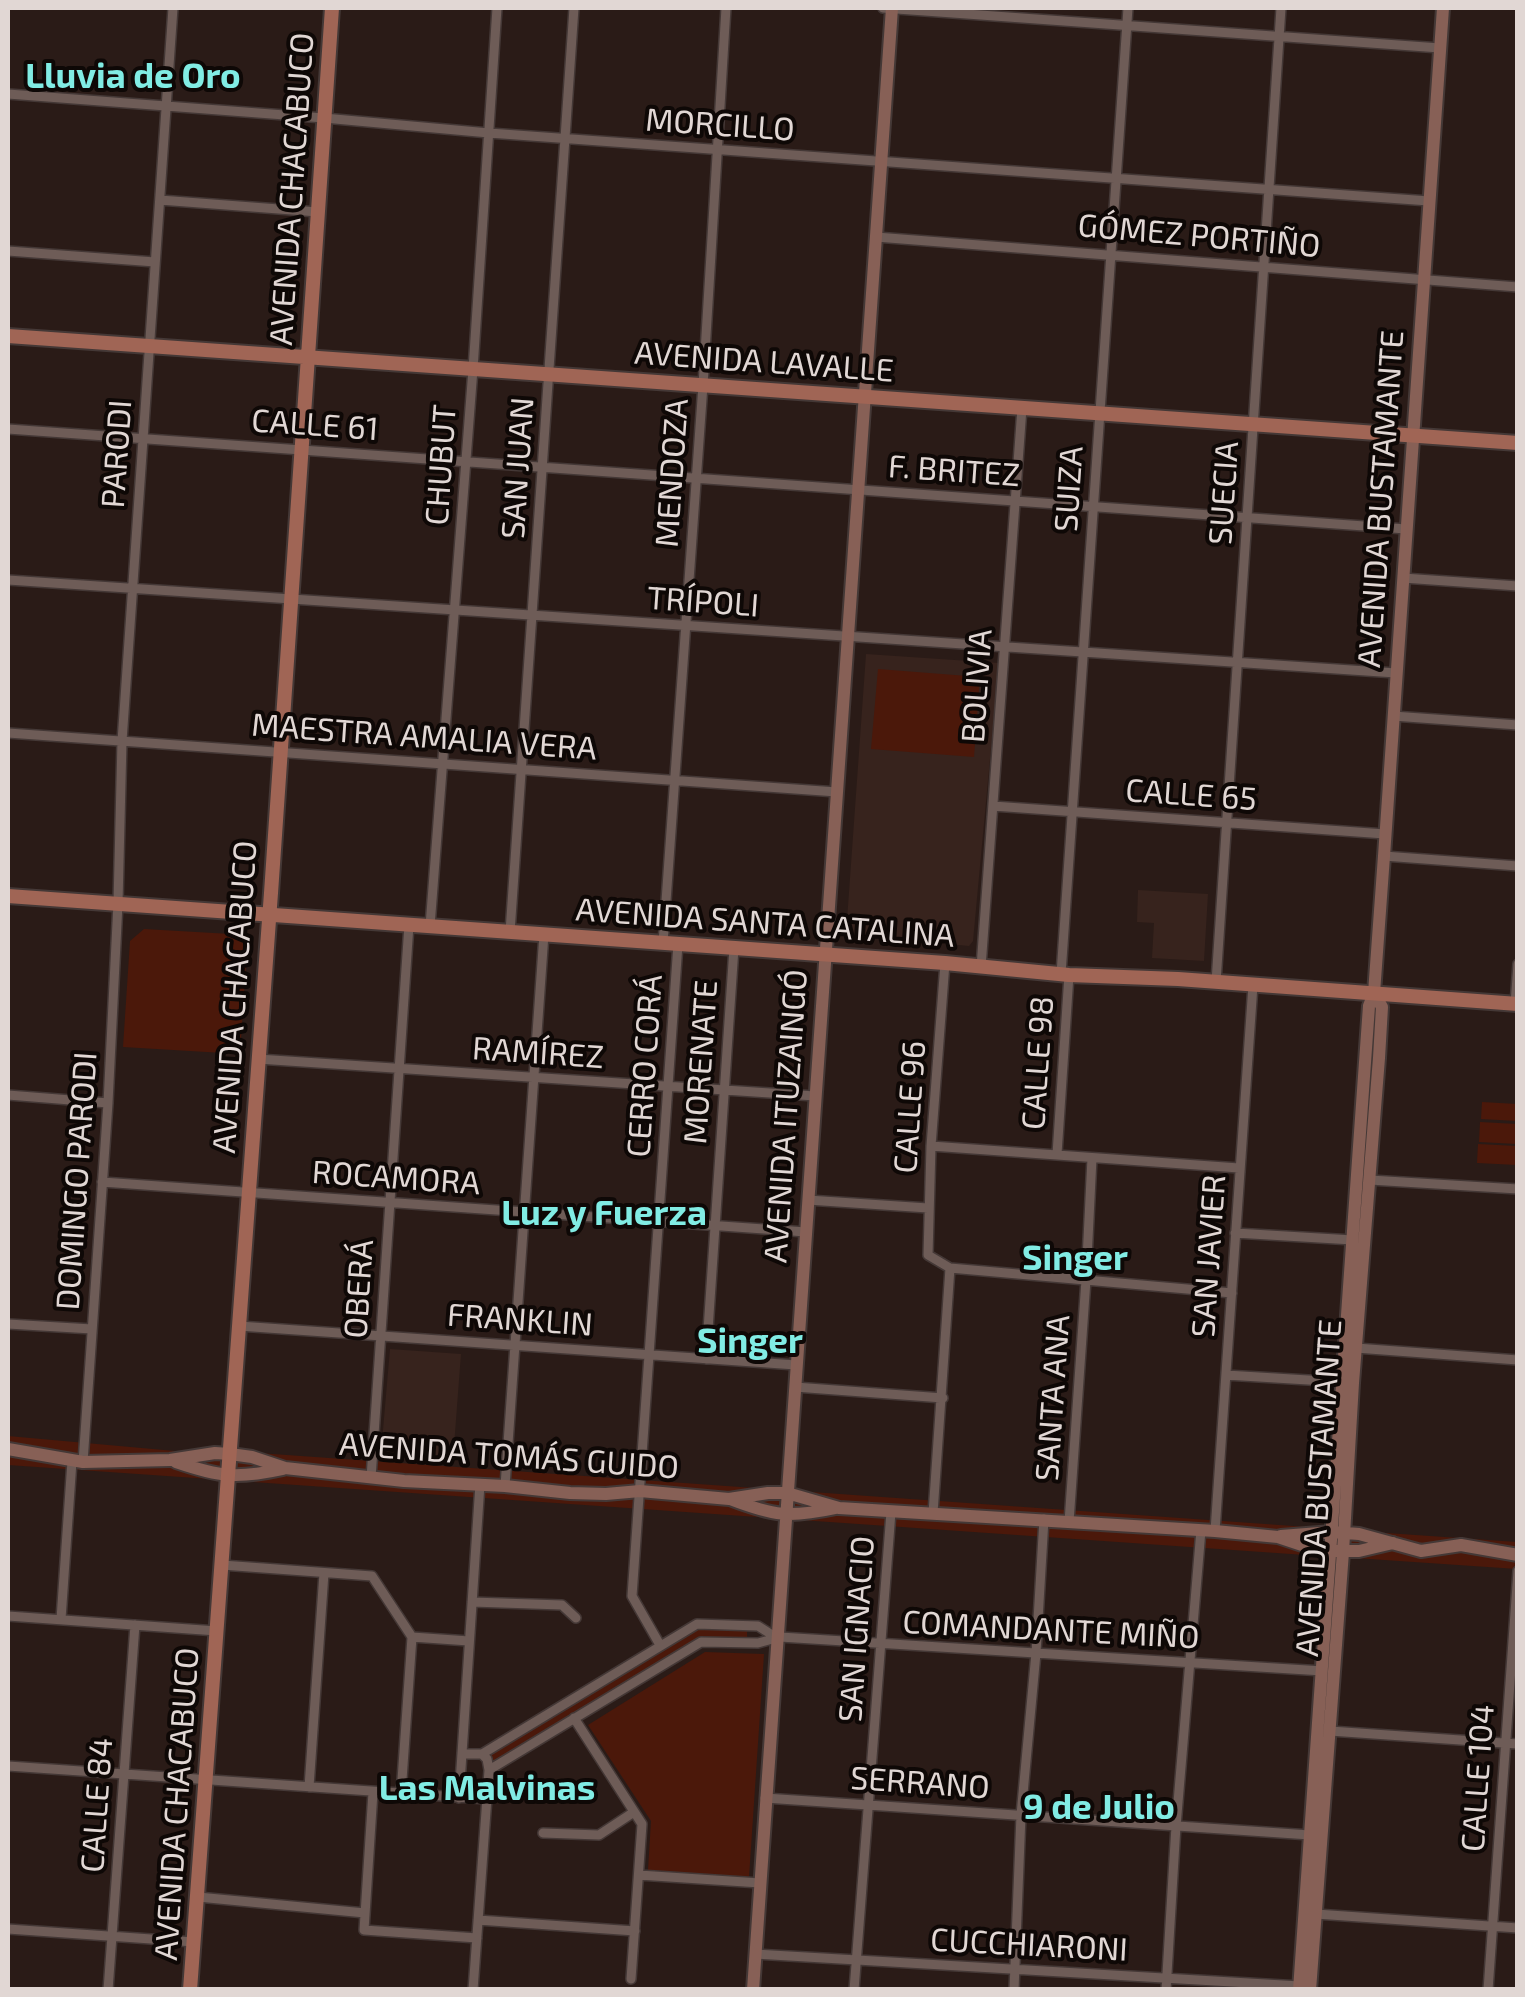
<!DOCTYPE html>
<html>
<head>
<meta charset="utf-8">
<style>
	body { margin:0 }
	#map { position:relative; width:1525px; height:1997px; overflow:hidden; background:#2a1b17; font-family:"Exo 2",sans-serif }
	canvas { display:block }
	.frame { position:absolute; inset:0; border:10px solid #e1d7d4; pointer-events:none }
</style>
</head>
<body>
<div id="map">
<canvas width="1525" height="1997"></canvas>
<div class="frame"></div>
</div>
<script>
const g = document.querySelector('canvas').getContext('2d');
g.lineJoin = 'round';
function paint(path, color) { g.fillStyle = color; g.fill(path, 'evenodd'); }
function stroke(path, color, width, dash) { g.strokeStyle = color; g.lineWidth = width; g.lineCap = dash ? 'butt' : 'round'; g.setLineDash(dash || []); g.stroke(path); }
function drawText(font, color, halo, rows, align = 'center') {
  g.font = font + ' "Exo 2",sans-serif'; g.lineWidth = 8; g.setLineDash([]); g.textBaseline = 'middle'; g.strokeStyle = halo; g.fillStyle = color; for (const [text, x, y, turn = 0] of rows) {
    g.save(); g.translate(x, y); g.rotate((+turn || 0) * Math.PI / 180); g.textAlign = isNaN(turn) ? turn : align; if (halo) g.strokeText(text, 0, 0); g.fillText(text, 0, 0); g.restore();
  }
}
const built = new Path2D(`
	M866 654 999 663 973 941 969 946 846 934Z
	M1138 890 1208 894 1204 961 1152 958 1154 923 1137 922Z
	M390 1349 461 1354 453 1459 381 1453Z`);
const green = new Path2D(`
	M878 669 980 677 974 757 871 749Z
	M144 929 248 935 240 1054 123 1047 130 941Z
	M1374 1013H1379L1343 1530 1517 1542V1569L1340 1557 1308 1989 1334 1557 8 1465V1436L186 1452 230 1451 1336 1529Z
	M1482 1102 1517 1104V1121L1481 1119Z
	M1480 1122 1517 1124V1144L1479 1142Z
	M1478 1144 1517 1146V1165L1477 1163Z
	M696 1628 747 1629V1638H699L494 1761 489 1754Z
	M705 1652 764 1654 749 1877 648 1870 651 1821 588 1725Z`);
const street = new Path2D(`
	M883 8 1440 48
	M8 94 324 118 489 133 1429 201
	M160 200 318 212
	M876 237 1518 287
	M8 251 155 262
	M8 429 1406 529
	M1403 578 1518 586
	M8 580 1396 673
	M1393 716 1518 725
	M8 733 837 792
	M993 806 1385 834
	M1384 856 1518 866
	M430 926 473 369 497 8
	M510 932 574 8
	M663 943 703 385 726 8
	M945 963 931 1146 928 1255 950 1268 1232 1293
	M981 967 1022 408
	M1061 974 1128 8
	M1216 982 1281 8
	M1515 1004 1518 964
	M258 1059 815 1096
	M8 1095 108 1103
	M931 1146 1239 1168
	M1057 1154 1069 975
	M1370 1180 1518 1189
	M102 1182 806 1232
	M808 1200 928 1208
	M1235 1233 1353 1240
	M8 1324 92 1329
	M239 1326 796 1365
	M1356 1348 1518 1360
	M706 1359 734 948
	M1226 1375 1341 1382
	M795 1387 943 1398
	M83 1462 108 1103 118 903 122 741 173 8
	M371 1478 409 925
	M505 1486 544 934
	M933 1513 950 1268
	M1069 1522 1086 1280 1092 1158
	M1215 1531 1253 985
	M222 1565 372 1576 412 1637 469 1641
	M472 1602 562 1605 576 1618
	M8 1616 217 1631
	M61 1619 72 1461
	M660 1645 632 1596 678 944
	M574 1718 642 1824 631 1979
	M1330 1731 1518 1744
	M462 1754H482L487 1759 489 1770 473 1990
	M482 1754 697 1624 758 1626 777 1638
	M8 1766 487 1799
	M489 1770 701 1642 758 1643 780 1637 1323 1671
	M309 1787 324 1573
	M373 1792 364 1930 477 1938
	M401 1794 412 1637
	M459 1798 480 1484
	M765 1798 1310 1835
	M543 1833 599 1835 634 1812
	M639 1875 760 1883
	M198 1897 365 1913
	M1316 1914 1518 1928
	M478 1920 635 1931
	M8 1929 194 1942
	M755 1954 1300 1986
	M108 1990 135 1625
	M854 1990 891 1512
	M1014 1990 1021 1815 1036 1653 1044 1519
	M1166 1990 1176 1826 1201 1530
	M1488 1990 1518 1571`);
const secondary = new Path2D(`
	M8 1449 83 1462 170 1460 215 1453 230 1454 252 1457 285 1468 404 1481 505 1486 570 1493 606 1494 640 1491 729 1499 768 1493H787L839 1508 1215 1531 1278 1537 1314 1549 1332 1551H1359L1393 1543
	M176 1462C220 1477 237 1479 283 1469
	M730 1499C774 1516 789 1518 836 1508
	M1281 1536 1332 1532 1359 1534 1421 1551 1461 1545 1518 1555
	M753 1990 892 8
	M1299 1990 1369 1006 1374 993 1384 856 1443 8
	M1310 1990 1343 1552 1353 1383 1379 1058 1382 1007 1374 993`);
const primary = new Path2D(`
	M8 336 1518 443
	M8 896 945 963 1069 975 1178 979 1518 1004
	M190 1990 271 893 332 8`);
const streetNames = [
	["MORCILLO",720,125,4],
	["AVENIDA CHACABUCO",292,189,-86],
	["GÓMEZ PORTIÑO",1199,236,5],
	["AVENIDA LAVALLE",764,362,4],
	["CALLE 61",315,425,4],
	["PARODI",117,454,-86],
	["CHUBUT",441,465,-86],
	["SAN JUAN",518,468,-86],
	["F. BRITEZ",954,471,4],
	["MENDOZA",672,473,-86],
	["SUIZA",1069,489,-86],
	["SUECIA",1224,493,-86],
	["AVENIDA BUSTAMANTE",1381,499,-86],
	["TRÍPOLI",703,602,4],
	["BOLIVIA",977,686,-86],
	["MAESTRA AMALIA VERA",424,737,4],
	["CALLE 65",1191,795,4],
	["AVENIDA SANTA CATALINA",765,923,4],
	["AVENIDA CHACABUCO",235,997,-86],
	["RAMÍREZ",538,1053,4],
	["MORENATE",701,1062,-86],
	["CALLE 98",1038,1063,-86],
	["CERRO CORÁ",645,1066,-86],
	["CALLE 96",910,1107,-86],
	["AVENIDA ITUZAINGÓ",786,1116,-86],
	["ROCAMORA",396,1178,4],
	["DOMINGO PARODI",77,1181,-86],
	["SAN JAVIER",1209,1256,-86],
	["OBERÁ",359,1289,-86],
	["FRANKLIN",520,1320,4],
	["SANTA ANA",1053,1398,-86],
	["AVENIDA TOMÁS GUIDO",509,1456,4],
	["AVENIDA BUSTAMANTE",1319,1488,-86],
	["SAN IGNACIO",857,1629,-86],
	["COMANDANTE MIÑO",1051,1630,3],
	["CALLE 104",1478,1778,-86],
	["SERRANO",920,1783,4],
	["AVENIDA CHACABUCO",177,1804,-86],
	["CALLE 84",97,1805,-86],
	["CUCCHIARONI",1029,1945,3]
];
const neighbourhoodNames = [
	["Lluvia de Oro",133,76],
	["Luz y Fuerza",604,1213],
	["Singer",1075,1258],
	["Singer",750,1341],
	["Las Malvinas",487,1788],
	["9 de Julio",1099,1807]
];
paint(built, '#37231d');
paint(green, '#4b180a');
stroke(street, '#443836', 12);
stroke(secondary, '#443836', 16);
stroke(primary, '#443836', 18);
stroke(street, '#6e5c57', 9);
stroke(secondary, '#876056', 12);
stroke(primary, '#a06555', 14);
drawText('32px', '#e1d7d4', '#0e0806', streetNames);
drawText('bold 35px', '#81ece4', '#0e0806', neighbourhoodNames);
</script>
</body>
</html>
